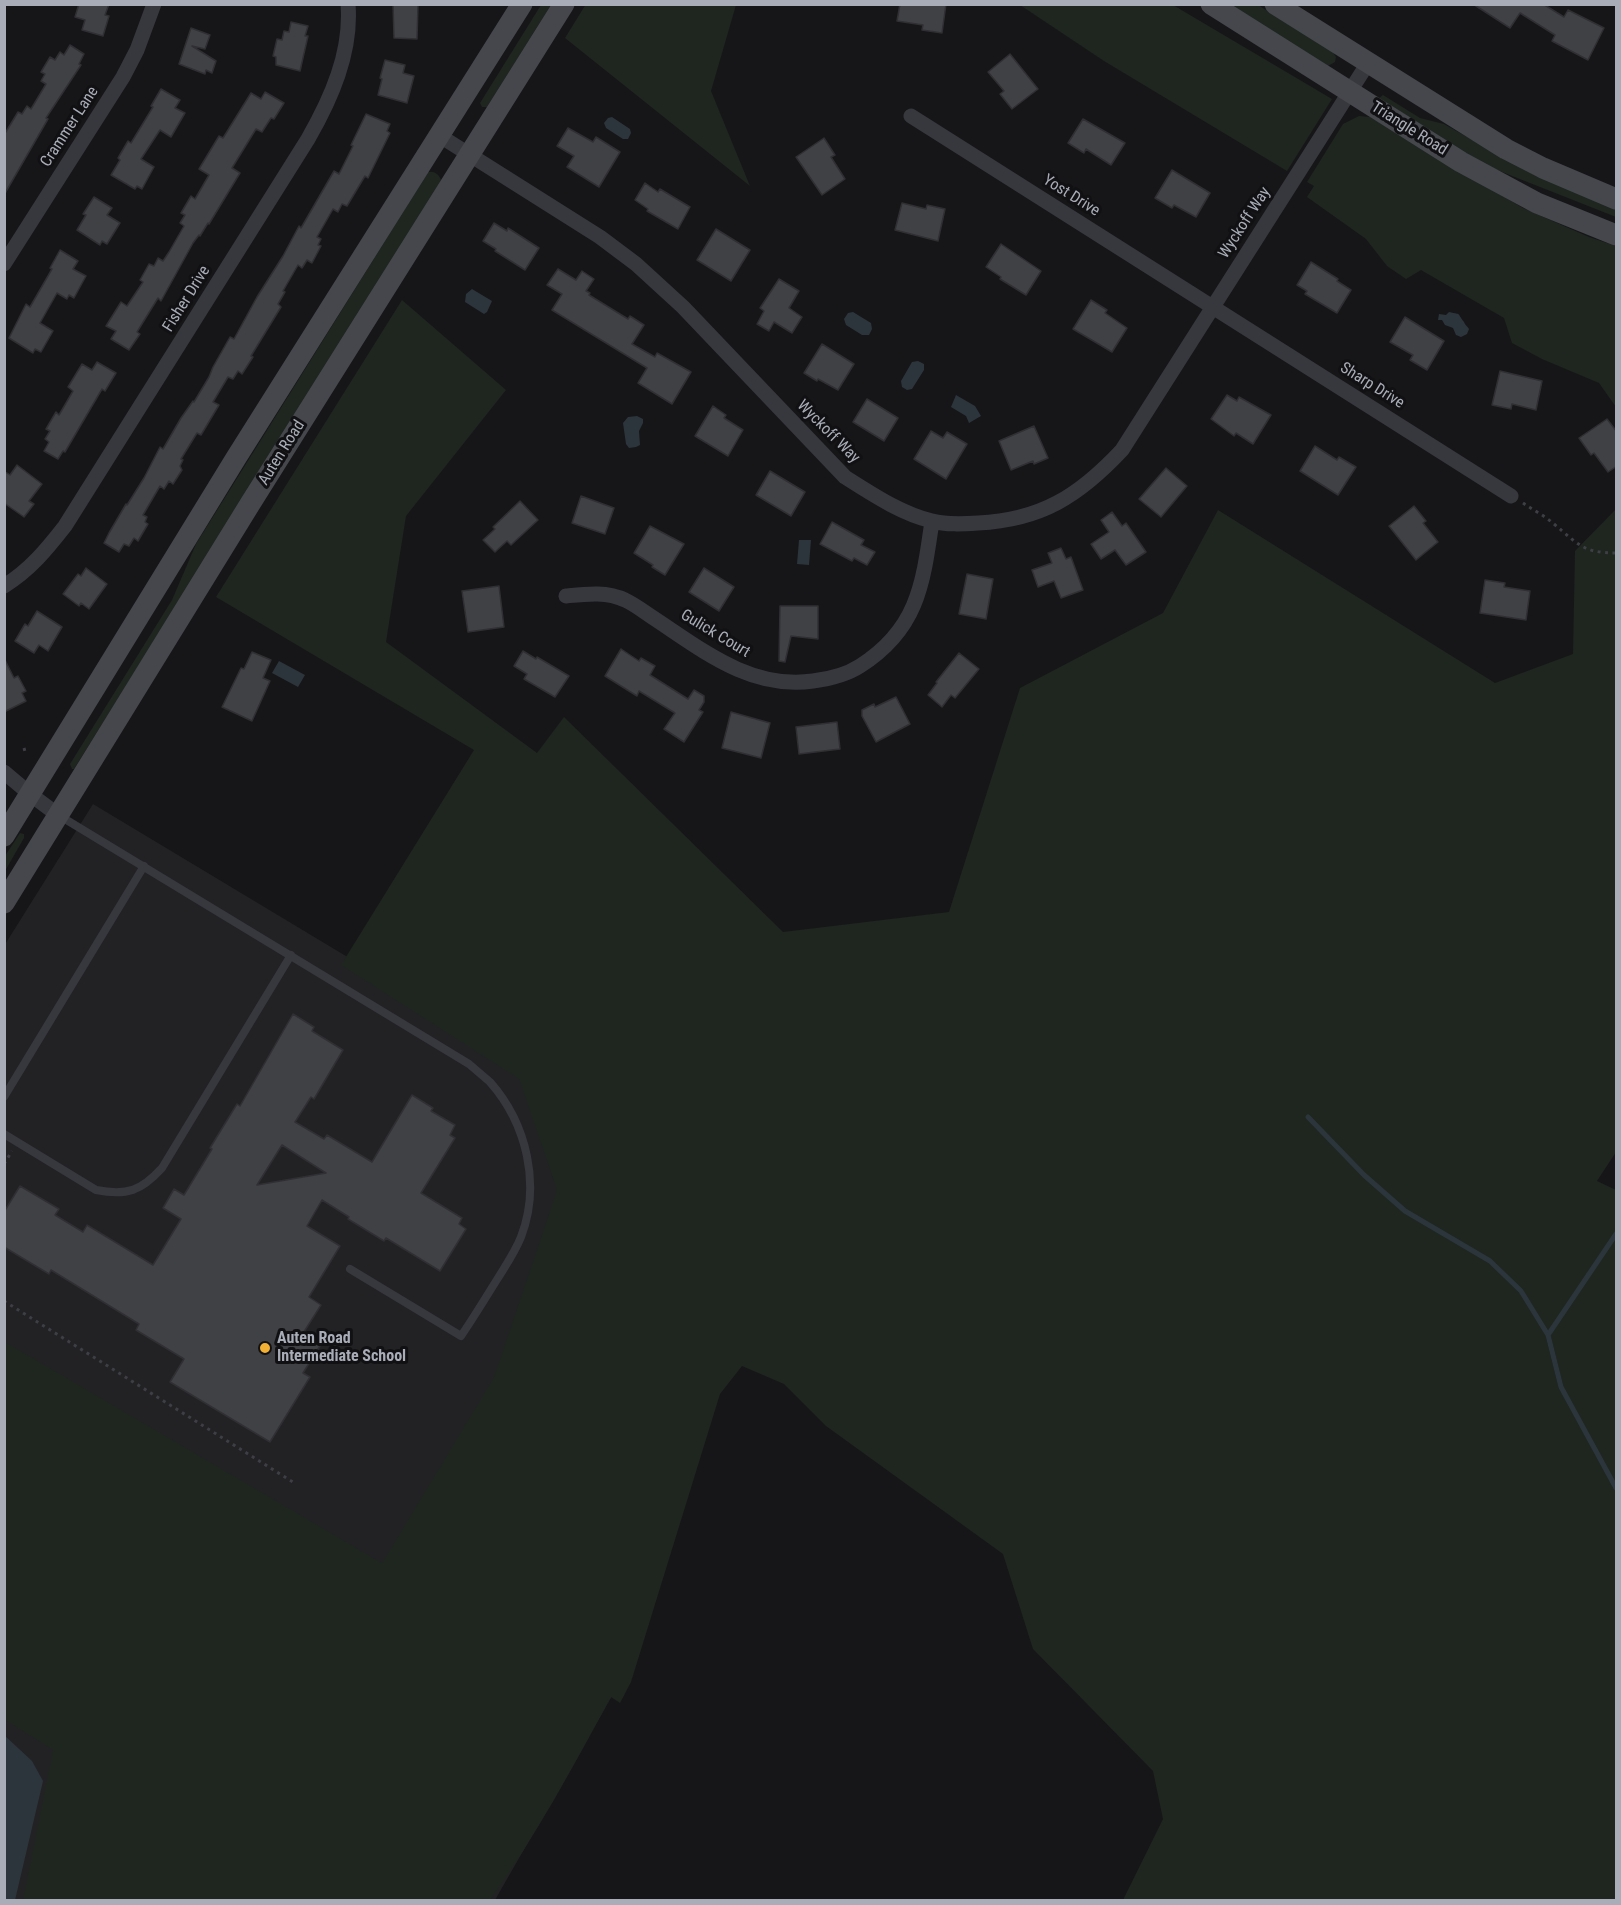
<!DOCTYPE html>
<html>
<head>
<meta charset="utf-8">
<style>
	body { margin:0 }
	#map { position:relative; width:1621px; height:1905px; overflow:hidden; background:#161618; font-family:"Roboto Condensed",sans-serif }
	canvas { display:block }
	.frame { position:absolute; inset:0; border:6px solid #a8adb8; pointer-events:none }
</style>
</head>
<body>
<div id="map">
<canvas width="1621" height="1905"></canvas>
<div class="frame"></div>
</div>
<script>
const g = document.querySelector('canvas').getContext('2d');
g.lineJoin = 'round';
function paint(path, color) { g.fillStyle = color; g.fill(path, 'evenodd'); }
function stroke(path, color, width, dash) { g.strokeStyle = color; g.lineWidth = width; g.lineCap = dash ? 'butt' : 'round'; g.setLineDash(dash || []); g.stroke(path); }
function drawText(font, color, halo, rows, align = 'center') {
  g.font = font + ' "Roboto Condensed",sans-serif'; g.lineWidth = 6; g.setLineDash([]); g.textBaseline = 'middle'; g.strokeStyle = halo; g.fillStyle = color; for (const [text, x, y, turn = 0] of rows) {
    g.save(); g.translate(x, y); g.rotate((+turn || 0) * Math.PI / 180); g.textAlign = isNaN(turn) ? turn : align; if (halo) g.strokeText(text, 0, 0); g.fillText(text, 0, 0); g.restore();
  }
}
const built = new Path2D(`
	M93 804 652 1140 620 1682 495 1900H5L4 946Z`);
const green = new Path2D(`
	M586 4 736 5 711 91 750 186 565 38Z
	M541 5H551L487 107H482L480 103Z
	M1020 5H1173L1332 99 1287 171 1104 61Z
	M1229 5H1258L1333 52 1336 57 1335 62 1328 66Z
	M1383 95 1420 118 1444 124 1533 174 1616 209V217L1492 168 1463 152 1379 98Z
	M1359 116 1370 117 1523 208 1589 237 1616 246V407L1599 383 1542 359 1512 343 1504 318 1421 270 1406 279 1387 266 1366 239 1307 197 1314 186 1307 182 1343 124Z
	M428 172C434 171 439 174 441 180L440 183 74 769H72L70 764 172 600 196 544Z
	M402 300 506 390 406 516 386 642 537 753 564 717 783 932 949 912 1020 688 1163 613 1218 510 1495 683 1573 654 1575 551 1616 509V1152L1597 1181 1616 1190V1900H1123L1163 1819 1153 1771 1033 1649 1003 1554 826 1426 784 1384 742 1366 720 1394 631 1682 620 1703 611 1697C573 1767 536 1836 490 1900H23L53 1750 5 1720V1342L382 1563 494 1377 557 1190 519 1079 341 965 474 750 216 597Z
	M20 833 24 834V838L5 871V856Z`);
const water = new Path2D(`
	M612 117 630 129 631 133 628 139H623L606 128 604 123 608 118Z
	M472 289 492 301 487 312 484 314 465 302 466 294Z
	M853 312 871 323 872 329 869 335H862L846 325 844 319 848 313Z
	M1449 312C1463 315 1456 312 1464 322 1465 325 1467 326 1469 329L1467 334 1461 337 1456 335 1453 328 1445 325 1442 320H1438L1439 314 1446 315Z
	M918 361 924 364V370L912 389 907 390 902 387 901 381 912 362Z
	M956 395 975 406 981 416 969 423 966 416 951 407Z
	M637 416 643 419V423L639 431 640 445 636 447 629 448 626 444 623 423 628 417Z
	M799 540H811L809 565 797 564Z
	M279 661 305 675 298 687 272 673Z
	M4 1735 32 1761 43 1781 15 1900H5Z`);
const stream = new Path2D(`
	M1308 1117 1364 1175 1405 1211 1490 1261 1521 1291 1548 1335 1561 1387 1616 1488
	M1548 1335 1616 1234`);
const building = new Path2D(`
	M79 4H109L105 15 109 16 103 36 82 30 85 20 75 17Z
	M393 4 418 5 417 39 394 38Z
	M900 4H946L942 33 922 30 923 25 897 21Z
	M1473 4H1543L1564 17 1568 10 1604 28 1588 60 1552 41 1555 35 1520 13 1510 28Z
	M291 22 308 26 305 36H308L300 71 276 65V57L273 56 277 39 282 40 284 31 289 32Z
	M191 28 210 35 205 49 192 46 216 61 212 73 206 70 205 74 179 64Z
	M70 45 84 54 79 64 81 65 46 118 48 119 4 195V135L18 112 22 114 27 106 31 109 46 84 41 81 45 74 41 72 50 57 55 60 60 52 64 55Z
	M1010 54 1038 89 1012 109 1000 94 1004 91 988 72Z
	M385 60 405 65 403 73 414 76 407 103 378 95 382 79 380 78Z
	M161 89 180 100 175 108 185 113 171 137 160 130 141 159 154 167 142 189 137 186 135 189 111 175 120 160 118 158 128 141 131 143 153 107 151 106Z
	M265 92 284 103 274 119 271 118 262 132 256 129 232 168 240 173 209 224 208 223 200 236 199 235 193 243 161 301 158 298 137 332 140 334 129 350 111 339 116 331 106 326 121 302 127 306 143 282 140 280 149 264 154 266 158 258 163 261 169 252 184 226 180 223 185 215 181 213 191 196 195 199 209 175 199 169 219 136 223 138 251 93 261 99Z
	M366 114 390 124 387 131 390 133 368 178 365 176 347 206 342 204 338 212 333 209 317 237 321 239 318 245 321 246 312 263 307 260 302 268 298 265 283 291 285 292 278 304 281 307 251 356 253 357 242 374 238 371 233 379 228 377 213 402 219 405 201 435 197 433 181 459 183 460 180 466 182 470 173 484 169 481 164 489 160 486 143 515 147 517 145 522 148 524 138 541 134 538 129 546 124 544 119 552 104 543 109 533 126 504 127 505 144 478 160 447 163 449 181 418 193 401 194 402 209 377 213 367 230 337 234 339 257 297 283 256 299 226 301 228 334 171 339 174 353 146 351 145Z
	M1083 119 1125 143 1111 165 1086 149 1084 153 1068 143Z
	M568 128 593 142 596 137 620 152 599 187 567 167 574 156 557 146Z
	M824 138 835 155 831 157 845 179 822 195 796 157Z
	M1172 170 1210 193 1196 217 1174 205 1172 208 1155 198Z
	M645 183 658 192 660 189 690 207 678 229 647 211 648 209 635 200Z
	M94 197 112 208 107 215 120 223 107 244 102 241 100 245 77 230 86 215 83 214Z
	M902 203 926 209 927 205 945 209 938 241 895 230Z
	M494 223 507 231 508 228 539 248 525 270 495 251 496 249 483 241Z
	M716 229 750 250 731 281 697 260Z
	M1001 244 1041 271 1026 295 1000 279 1001 277 986 267Z
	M60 250 78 261 73 269 86 276 74 298 69 295 67 299 57 293 40 323 53 331 41 352 35 349 33 353 9 338 26 304 30 307 52 269 50 268Z
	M1311 262 1338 279 1337 281 1351 290 1337 313 1305 294 1307 291 1297 285Z
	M558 269 576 280 582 271 594 279 586 291 590 293 589 295 628 319 630 316 644 325 632 344 655 357 657 353 691 372 672 404 638 383 647 368 552 310 562 294 547 285Z
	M779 279 799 291 789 308 802 317 792 333 774 322 769 331 757 324 764 311 760 308Z
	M1091 300 1107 310 1105 313 1127 328 1112 352 1073 329Z
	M1405 317 1444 341 1427 370 1410 360 1413 355 1390 342Z
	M822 344 854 364 838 390 818 379 817 381 804 373Z
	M97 362 116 373 105 391 102 389 65 452 63 451 58 459 44 451 49 442 45 439 50 431 46 429 56 412 59 415 73 391 68 387 82 364 92 370Z
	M1500 371 1542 381 1536 410 1512 404 1511 409 1492 405Z
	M1227 395 1237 401 1239 397 1271 415 1253 444 1236 433 1234 436 1211 419Z
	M867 399 898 418 884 441 853 422Z
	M713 406 726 415 724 418 743 430 728 456 695 436Z
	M1607 419 1617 432V466L1608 472 1594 453 1591 455 1579 438Z
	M1034 426 1048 458 1034 464 1033 461 1011 470 999 441Z
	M931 431 943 438 947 432 967 444 946 479 914 459Z
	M1315 446 1337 460 1339 457 1356 467 1338 495 1300 471Z
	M17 465 42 484 29 501 34 504 24 517 4 503V471L10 475Z
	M1166 468 1187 486 1161 517 1139 499Z
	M770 471 805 492 791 516 756 495Z
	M581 496 614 508 605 534 572 523Z
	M520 501 538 520 511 545 507 541 495 552 483 540 495 529 493 527Z
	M1414 506 1426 521 1423 523 1438 542 1416 560 1389 526Z
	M1112 512 1122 526 1126 523 1146 552 1126 565 1115 550 1101 559 1091 544 1109 532 1101 520Z
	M832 522 864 540 861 545 875 552 867 565 854 558 852 561 820 544Z
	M650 526 684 544 665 575 652 567 653 565 634 553Z
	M1061 548 1066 559 1071 557 1083 590 1061 598 1054 581 1038 587 1032 570 1052 563 1048 553Z
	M86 568 107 584 89 609 81 603 79 606 63 594 78 574 81 576Z
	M704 568 734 587 719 611 689 592Z
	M967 574 993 579 986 619 959 614Z
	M1485 580 1505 583 1504 587 1530 591 1526 620 1480 613Z
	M499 586 504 627 468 632 462 591Z
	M780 606H818V639L791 636 785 662 779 661Z
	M37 611 62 627 48 651 39 645 34 653 15 641 25 624 28 626Z
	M621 649 639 661 641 658 655 666 650 675 688 699 694 690 704 696V702L699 710 703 712 684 742 664 729 675 713 639 691 637 696 605 676Z
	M523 651 536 659 537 657 569 676 555 697 524 679 527 674 514 666Z
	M252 652 271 660 263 678 270 681 252 721 222 707 241 668 244 669Z
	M959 653 979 669 955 698 951 695 942 707 928 695 937 683 936 682Z
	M4 658 14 678 18 676 26 691 22 693 26 701 4 712Z
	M896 697 910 724 876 742 862 716V710L874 704 875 707Z
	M731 712 770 723 761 758 722 748Z
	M837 722 840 749 799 754 796 727Z
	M293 1014 314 1027 312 1031 343 1050 314 1099 311 1097 295 1122 324 1139 327 1135 372 1162 412 1095 433 1108 431 1111 455 1125 450 1135 455 1138 421 1193 462 1218 459 1224 466 1229 440 1271 386 1238 384 1241 348 1219 349 1217 322 1200 307 1226 340 1246 309 1297 321 1305 302 1335 320 1346 303 1373 310 1377 270 1442 170 1382 184 1359 136 1330 139 1324 51 1270 49 1274 4 1247V1212L20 1186 59 1209 55 1215 83 1232 87 1225 153 1265 181 1219 163 1208 174 1189 184 1195 212 1149 210 1148 237 1104 240 1106ZM282 1145 326 1173 257 1185Z`);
const path = new Path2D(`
	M1523 503C1533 510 1545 516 1554 524 1578 544 1583 553 1616 553
	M24 748 26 755
	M4 1164 12 1151
	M4 1301 296 1484`);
const lane = new Path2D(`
	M60 816 469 1064C476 1070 483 1076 490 1082 527 1124 541 1185 521 1237 515 1252 506 1265 498 1278 486 1297 474 1317 461 1336L350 1269
	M4 1097 144 866
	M4 1134 96 1190C127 1196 141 1191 162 1168L291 955`);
const street = new Path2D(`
	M911 116 1511 496
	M440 136 600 237 636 264 683 307 845 477C872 494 900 513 932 521 946 525 963 524 978 523 1041 520 1079 496 1122 450L1368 63
	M4 264 123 77 137 50 154 4
	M4 586C30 570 47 549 65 526L308 139C331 99 352 52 348 4
	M566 596C585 594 607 591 625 600 634 604 643 611 652 617 701 649 750 690 813 681 829 679 846 675 860 666 918 629 923 584 932 521
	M4 772 30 794 58 815`);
const secondary = new Path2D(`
	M1211 4 1461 162 1537 203 1616 235
	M1275 4 1506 149 1543 168 1616 199
	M4 836 236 458 522 4
	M4 903 250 504 564 4`);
const markers = [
	[265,1348,6,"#f2b134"]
];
const streetNames = [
	["Crammer Lane",70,127,-57],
	["Triangle Road",1409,129,32],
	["Yost Drive",1071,196,32],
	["Wyckoff Way",1245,223,-57],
	["Fisher Drive",187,299,-58],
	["Sharp Drive",1372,386,32],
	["Wyckoff Way",828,432,45],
	["Auten Road",282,453,-58],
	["Gulick Court",715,634,31]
];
const poiNames = [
	["Auten Road",277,1339],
	["Intermediate School",277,1357]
];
paint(built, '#222225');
paint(green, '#1e261f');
paint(water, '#2c353c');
stroke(stream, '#2c353c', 5);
paint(building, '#404145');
stroke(building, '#303034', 1.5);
stroke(path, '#3d3f44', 3, [3, 4.5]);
stroke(lane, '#37383d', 8);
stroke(street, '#37383d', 15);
stroke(secondary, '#45474d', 21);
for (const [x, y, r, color] of markers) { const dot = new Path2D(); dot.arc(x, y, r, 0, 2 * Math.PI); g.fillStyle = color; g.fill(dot); stroke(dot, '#111113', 2); }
drawText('16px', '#a8adb8', '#111113', streetNames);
drawText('bold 16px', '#a8adb8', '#111113', poiNames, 'left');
</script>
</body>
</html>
